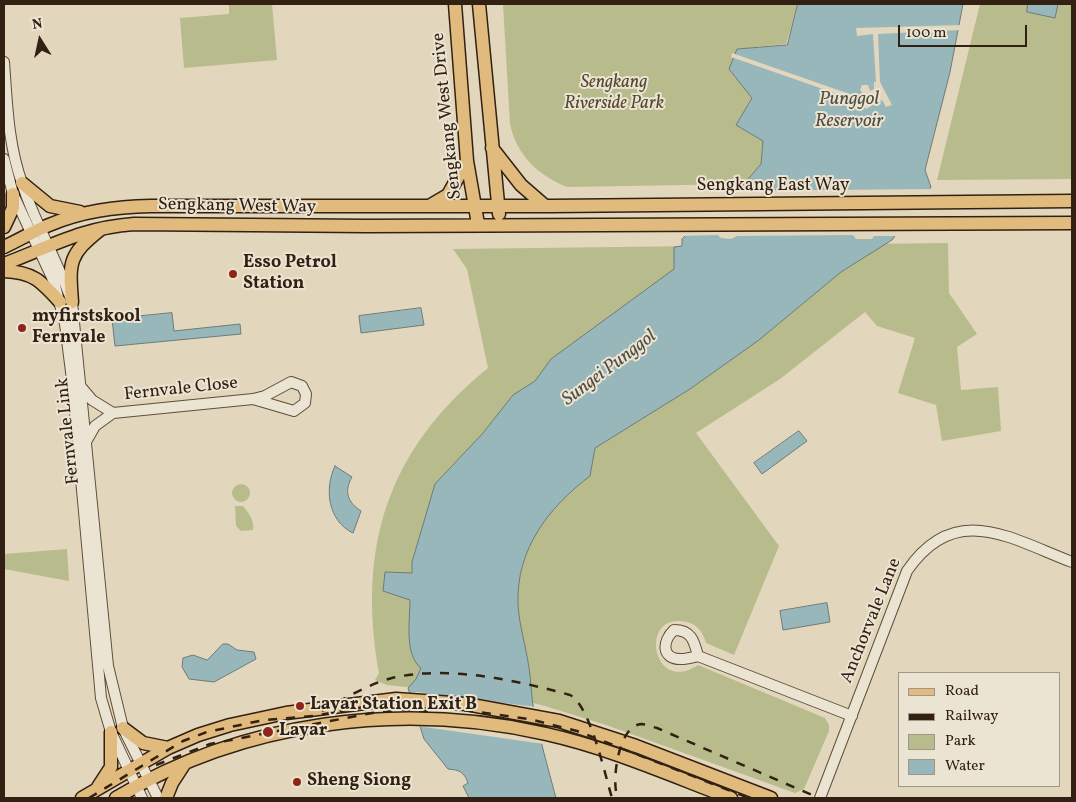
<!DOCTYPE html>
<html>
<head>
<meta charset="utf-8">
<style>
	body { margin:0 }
	#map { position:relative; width:1076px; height:802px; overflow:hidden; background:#e2d6bc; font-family:Vollkorn,serif }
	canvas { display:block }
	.frame { position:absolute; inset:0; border:5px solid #322112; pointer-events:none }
	.legend { position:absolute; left:898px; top:672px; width:162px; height:115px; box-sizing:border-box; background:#ece4d3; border:1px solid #a29686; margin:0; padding:6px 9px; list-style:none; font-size:15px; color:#322112 }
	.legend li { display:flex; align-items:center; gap:10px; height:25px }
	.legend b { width:25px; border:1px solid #a29686 }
	.north { position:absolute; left:15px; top:15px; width:50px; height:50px; -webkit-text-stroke:4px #ece4d3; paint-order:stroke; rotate:350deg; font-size:14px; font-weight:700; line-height:20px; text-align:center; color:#322112 }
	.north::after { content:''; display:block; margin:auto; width:18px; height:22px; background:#322112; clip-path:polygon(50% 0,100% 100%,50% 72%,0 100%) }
	.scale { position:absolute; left:898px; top:25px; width:129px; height:22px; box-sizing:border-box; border:2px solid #322112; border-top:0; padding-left:6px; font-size:15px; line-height:18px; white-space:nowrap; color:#322112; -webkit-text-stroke:4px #ece4d3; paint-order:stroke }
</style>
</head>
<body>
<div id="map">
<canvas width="1076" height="802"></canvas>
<div class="frame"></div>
<ul class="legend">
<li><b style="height:6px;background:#e1bb7e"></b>Road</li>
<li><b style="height:6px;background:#322112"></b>Railway</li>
<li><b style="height:14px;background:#b8bc8d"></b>Park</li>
<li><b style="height:14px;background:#98b7ba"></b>Water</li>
</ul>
<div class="north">N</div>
<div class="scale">100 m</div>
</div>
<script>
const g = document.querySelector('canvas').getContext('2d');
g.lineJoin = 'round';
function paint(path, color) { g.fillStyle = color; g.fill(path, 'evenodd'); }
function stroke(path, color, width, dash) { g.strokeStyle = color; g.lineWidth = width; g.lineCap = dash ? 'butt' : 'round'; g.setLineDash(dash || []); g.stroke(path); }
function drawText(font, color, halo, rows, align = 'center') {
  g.font = font + ' Vollkorn,serif'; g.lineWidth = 4; g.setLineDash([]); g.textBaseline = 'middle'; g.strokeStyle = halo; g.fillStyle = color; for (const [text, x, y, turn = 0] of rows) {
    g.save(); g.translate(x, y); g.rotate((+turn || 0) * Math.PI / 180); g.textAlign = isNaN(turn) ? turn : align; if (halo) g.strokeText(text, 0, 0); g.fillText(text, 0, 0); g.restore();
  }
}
const green = new Path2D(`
	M229 4H272L277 60 184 68 180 18 229 14Z
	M503 4H798L786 44 737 49 752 98 737 125 763 141 761 164 744 184 567 187C538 175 517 156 510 124Z
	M980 4H1072V179L937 180Z
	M948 243 949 293 977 334 957 347 961 390 998 387 1001 431 942 441 936 405 898 393 915 338 877 326 865 312 780 379 696 433 779 546 734 655 706 643C703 633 698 624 686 622 638 611 652 696 698 665L825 718 829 725V731L804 789 795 793 609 726 545 706 518 699 387 685 375 680 379 673C357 547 387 450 488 368L467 269 453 249Z
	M232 493a9 9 0 1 1 18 0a9 9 0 1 1-18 0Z
	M235 506H243C248 512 255 521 253 530L241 531 236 526Z
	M67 549 69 581 4 569V554Z`);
const water = new Path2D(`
	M798 4H963L950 72 925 170 931 187 892 240 841 272 759 340 690 389 595 448 590 476C549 507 516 549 518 604 519 625 526 646 529 668 531 680 531 693 533 705 539 737 548 768 556 798H469L463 786 468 783C464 772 460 770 448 769L424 739 408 688 416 679 421 668C404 655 410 619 410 600L383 591 385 572 412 573V562L435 484 483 433 513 395 535 381 551 359 674 269V247L682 246V239L731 189V184H744L761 164 763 141 736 125 752 98 729 69 737 49 787 45Z
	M1028 4H1058L1055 18 1027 12Z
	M421 308 424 325 361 333 359 316Z
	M172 313 174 331 240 324 241 334 115 346 112 319Z
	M799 431 807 441 762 474 754 463Z
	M335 466 352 477C344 491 347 502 361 511L353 533C328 521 324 489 335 466Z
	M827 603 830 622 783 630 780 611Z
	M223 644H228L237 650 254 652 256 659 214 682 189 679 182 667 183 658 193 655 207 660Z`);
const pier = new Path2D(`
	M962 25 961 30 878 34 880 82 892 105 886 107 882 100 866 109 863 103 731 57 732 53 861 98 863 94 860 90 862 85H868L870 91 874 89V82H876L873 34 857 36 856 28Z
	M932 189 897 236H874L872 239H856L853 235 737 236 731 239 721 238 718 235 681 236 726 191Z
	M417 692 536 707 544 744 417 726 407 693Z`);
const minor = new Path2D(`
	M4 62C7 102 8 144 22 183 35 224 58 261 72 302L108 666 123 728 158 798
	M4 159 13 194 54 282 65 324 72 380 101 698 111 732 142 798
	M81 387 92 400 113 413
	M87 440 95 426 113 413 253 399 265 396 291 382 302 386 306 394 305 403 294 411 253 399
	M674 630C691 630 694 640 698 656 693 657 687 659 682 659 661 660 662 641 674 630Z
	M698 656 852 716
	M820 798 907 571C955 500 1011 539 1072 562`);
const major = new Path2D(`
	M455 4 467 161 478 224
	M479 4 499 214
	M492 148 521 185 544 205
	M22 183 50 206 80 212
	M431 205 448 195 467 161
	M4 227 13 208V194
	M4 247C19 240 34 231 49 225 82 211 115 207 151 206H552L1072 201
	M4 264C52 246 81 228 134 224L367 226 1072 223
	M4 271C33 272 41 281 60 302
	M72 302C69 262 68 255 101 229
	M123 728 143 743 168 748
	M98 787 111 767V732
	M82 798 168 748 198 735 230 725 286 713 396 699 466 704 559 721 636 746 771 798
	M116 798C243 721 401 701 546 734 609 748 670 775 731 798
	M166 798 172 783 185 763`);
const rail = new Path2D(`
	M322 711C341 700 371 683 392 678 447 665 516 680 570 695 590 705 605 775 612 798
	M156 765 210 744 372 713 398 710 428 711
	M616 791C613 775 619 726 641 724 646 724 652 727 657 728L819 798
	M89 798 183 741 207 732 264 720 314 716 397 701 529 719 577 731 749 798`);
const markers = [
	[233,274,5,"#8f2418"],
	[22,328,5,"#8f2418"],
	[300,706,5,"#8f2418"],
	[268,732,6,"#8f2418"],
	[297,782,5,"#8f2418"]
];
const parkNames = [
	["Sengkang",614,84],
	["Riverside Park",614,105]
];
const streetNames = [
	["Sengkang West Drive",448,116,-96],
	["Sengkang East Way",773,187],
	["Sengkang West Way",237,207,1],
	["Fernvale Close",181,390,-6],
	["Fernvale Link",69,431,-96],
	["Anchorvale Lane",872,621,-68]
];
const poiNames = [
	["Esso Petrol",243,264],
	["Station",243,285],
	["myfirstskool",32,318],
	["Fernvale",32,339],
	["Layar Station Exit B",310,706],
	["Layar",279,732],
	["Sheng Siong",307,782]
];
const waterNames = [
	["Punggol",849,101],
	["Reservoir",849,123],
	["Sungei Punggol",610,369,-37]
];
paint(green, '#b8bc8d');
paint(water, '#98b7ba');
stroke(water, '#6f7b77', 1);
paint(pier, '#e2d6bc');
stroke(minor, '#5e4e3c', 12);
stroke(major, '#322112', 15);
stroke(minor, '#ece4d3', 10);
stroke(major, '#e1bb7e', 12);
stroke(rail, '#322112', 2.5, [9, 9]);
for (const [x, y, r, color] of markers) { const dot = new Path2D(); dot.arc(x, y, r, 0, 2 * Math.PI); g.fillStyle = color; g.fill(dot); stroke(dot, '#ece4d3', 2); }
drawText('italic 18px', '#544831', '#ece4d3', parkNames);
drawText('18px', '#322112', '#ece4d3', streetNames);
drawText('bold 18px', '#322112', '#ece4d3', poiNames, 'left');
drawText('italic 19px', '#514e44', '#ece4d3', waterNames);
</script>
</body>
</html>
